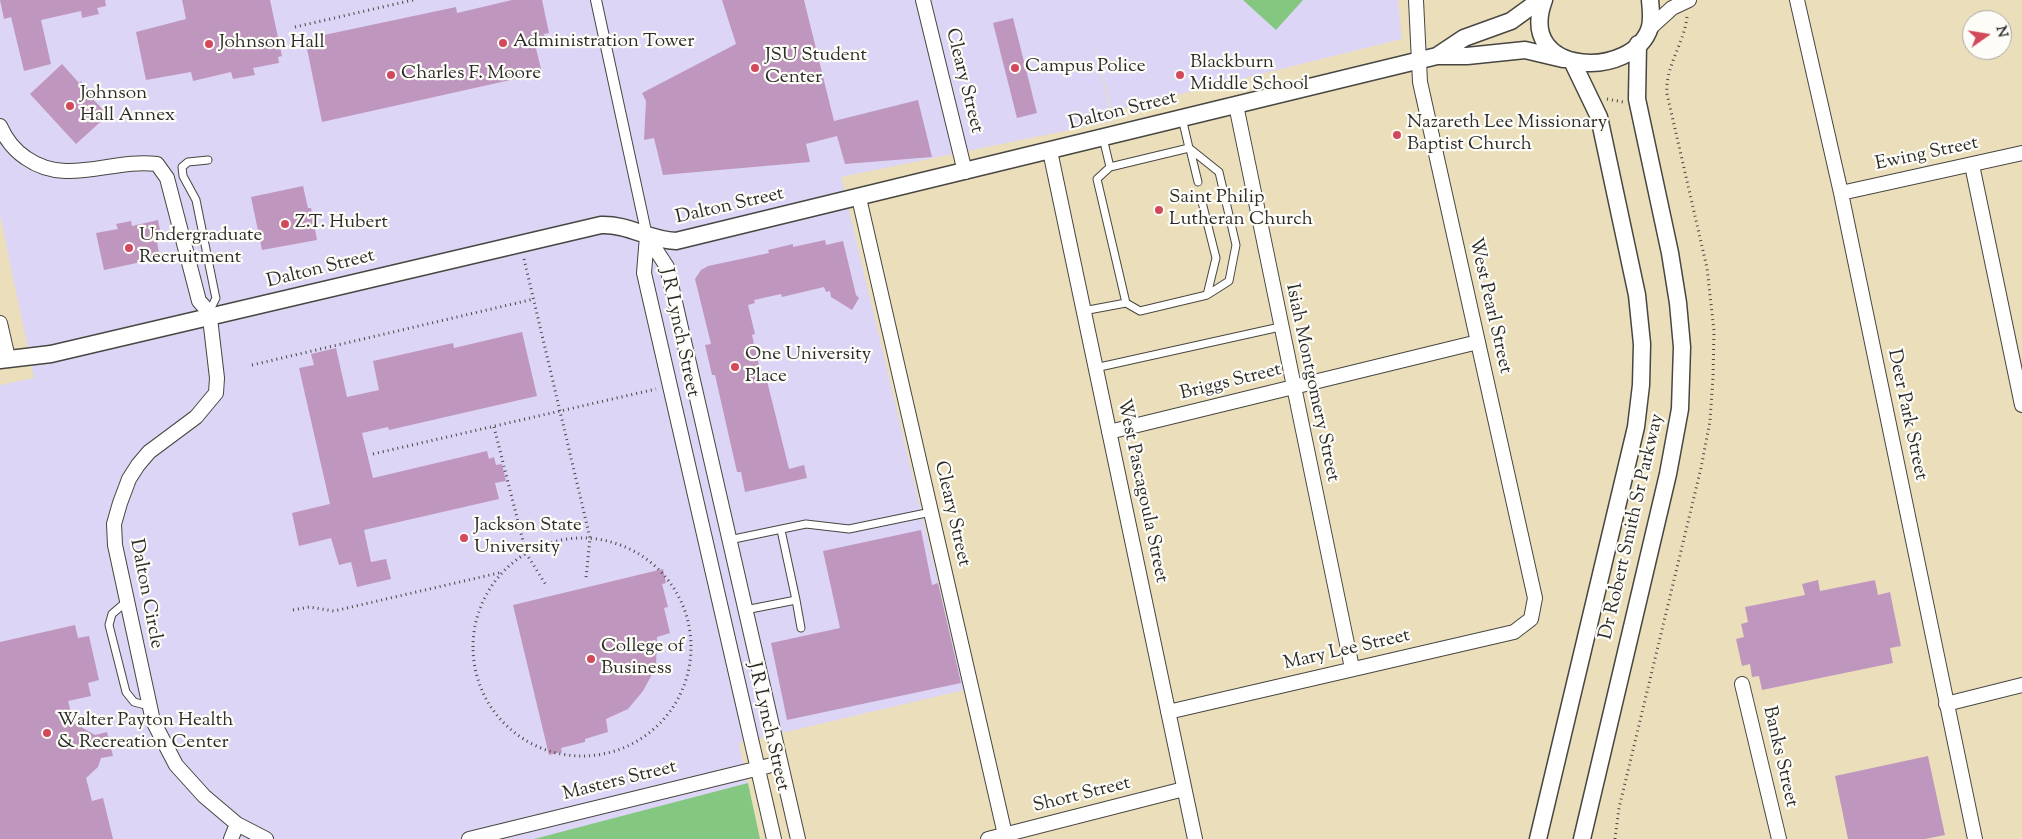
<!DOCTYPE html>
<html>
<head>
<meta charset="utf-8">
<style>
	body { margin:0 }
	#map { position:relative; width:2022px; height:839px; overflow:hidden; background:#ebdfbb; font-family:"Sorts Mill Goudy",serif }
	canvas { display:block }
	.north { position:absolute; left:1962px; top:10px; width:50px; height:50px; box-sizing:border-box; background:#fdfcf7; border:1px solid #a9a8a5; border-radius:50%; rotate:77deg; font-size:14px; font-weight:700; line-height:20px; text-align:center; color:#2b2b2b }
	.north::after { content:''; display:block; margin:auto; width:18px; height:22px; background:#d1495b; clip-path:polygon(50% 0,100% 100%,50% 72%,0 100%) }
</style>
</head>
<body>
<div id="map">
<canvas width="2022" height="839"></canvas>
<div class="north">N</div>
</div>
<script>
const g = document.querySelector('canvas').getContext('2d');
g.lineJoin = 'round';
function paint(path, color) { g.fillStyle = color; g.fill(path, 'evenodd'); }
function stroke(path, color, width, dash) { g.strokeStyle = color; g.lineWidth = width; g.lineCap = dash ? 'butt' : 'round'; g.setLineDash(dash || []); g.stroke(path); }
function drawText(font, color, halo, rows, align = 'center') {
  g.font = font + ' "Sorts Mill Goudy",serif'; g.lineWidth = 4.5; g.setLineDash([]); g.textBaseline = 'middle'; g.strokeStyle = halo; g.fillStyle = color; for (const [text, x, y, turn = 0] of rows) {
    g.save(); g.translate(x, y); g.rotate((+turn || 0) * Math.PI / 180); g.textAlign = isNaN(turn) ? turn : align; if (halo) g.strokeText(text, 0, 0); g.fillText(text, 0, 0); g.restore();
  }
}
const built = new Path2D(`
	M0 0H1398L1402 39 1112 111 1091 31 1113 121 841 177 964 690 739 743 760 839H0V385L34 378 0 215Z`);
const green = new Path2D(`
	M1243 0H1303L1276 30Z
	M748 783 760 839H534Z`);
const building = new Path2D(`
	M0 0H105L106 6 97 8 99 14 82 18 81 11 41 20 51 64 24 71 11 17 4 19Z
	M182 0H270L282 56 278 57 279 63 253 68 255 75 233 79 231 72 193 81 191 72 146 80 136 32 186 19Z
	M512 0H542L549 33 544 34 545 37 534 40 542 73 322 122 305 39 456 7 457 13Z
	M722 0H804L834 121 918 100 932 157 845 164 837 136 806 144 810 162 663 175 654 138 644 140 646 101 642 93 736 44Z
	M1013 18 1037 113 1017 118 993 23Z
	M62 64 79 83 81 81 93 94 90 96 108 115 76 144 30 94Z
	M303 186 308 208H311L317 240 262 250 251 197Z
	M158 220 162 240 157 242 160 258 104 270 96 233 118 229 116 224 131 221 132 226Z
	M825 240 826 245 843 241 856 295 859 298 852 310 831 297 830 291 826 292 824 287 782 297 781 294 754 300 755 303 748 305 755 334 752 335 761 374 765 373 789 469 804 465 807 478 745 492 741 472H737L715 375H712L705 345 711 344 695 279 701 270 708 266 769 253 768 250 793 244V247Z
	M522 332 537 396 389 430 388 427 362 433 373 478 487 451 489 459 494 457 496 465 502 464 506 481 495 483 499 499 364 530 371 562 386 559 391 579 357 587 351 562 339 565 331 538 299 546 292 513 330 504 299 368 314 365 311 354 336 348 347 397 379 390 373 361 453 343 454 348Z
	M921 530 932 585 938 583 961 683 787 720 771 643 840 628 823 551Z
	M663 569 666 583 662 584 668 607 664 608 670 633 657 637 656 667 643 691 628 709 606 719 608 732 585 739V742L561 748 562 752 549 755 513 605Z
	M1818 580 1820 591 1875 580 1878 595 1890 592 1901 646 1890 648 1893 663 1762 690 1759 676 1752 677 1750 664 1742 666 1736 639 1744 637 1741 624 1748 622 1745 607 1805 595 1802 584Z
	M75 625 78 638 89 636 99 680 88 683 91 696 68 701 74 723 95 735 107 732 113 756 101 758 98 767 86 778 92 801 103 798 113 839H0V642Z
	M1928 756 1945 835 1925 839H1848L1835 776Z`);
const path = new Path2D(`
	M295 27 413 0
	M1607 99 1623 102
	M524 259 590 538 586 578
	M252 365 534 299
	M494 427 526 553 546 585
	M373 454 656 389
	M473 647a109 109 0 1 1 218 0a109 109 0 1 1-218 0Z
	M293 610 309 607 334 611 503 572
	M1615 839 1619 808 1701 468 1710 421 1713 377 1714 331 1707 268 1667 94C1665 66 1684 44 1687 17`);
const service = new Path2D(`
	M1103 138 1110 167
	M1190 149 1198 182
	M208 160 188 162 182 167 183 176 196 200 215 294 216 298 209 312
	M1202 202 1216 258 1207 295
	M1126 303 1097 179 1110 167 1189 148 1182 118
	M1083 311 1126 303 1140 311 1207 295 1229 281 1236 245 1219 172 1189 148
	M1095 368 1280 327
	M729 540 806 524 849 529 931 512
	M796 600 801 628
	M126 602 112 614 109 625 126 692 134 702 149 706
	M745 610 796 600 781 530`);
const pedestrian = new Path2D(`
	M596 0 647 236`);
const minor = new Path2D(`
	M923 0 965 172
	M1797 0 1841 193 1975 839
	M1650 28 1672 8 1689 0
	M1236 105 1352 668
	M0 126C6 140 14 150 26 158 67 187 112 158 157 164L167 178 199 301 209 312 210 318 217 378 216 393 196 417 149 452 138 465 129 479 120 503 114 524 115 545 153 721 176 765 204 796 237 824 266 839
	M1050 151 1195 839
	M1972 165 2022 405
	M1841 193 2022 153
	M859 198 1006 839
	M647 236 667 267 798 839
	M647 236 644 273 774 839
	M0 323 8 358
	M1109 432 1478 342
	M1742 684 1779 839
	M1946 704 2022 685
	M1168 712 1514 632 1531 619 1535 598 1420 82 1416 0
	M231 839 237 824
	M469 839 780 763
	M988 839 1184 789`);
const tertiary = new Path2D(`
	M1544 0C1515 77 1634 80 1650 27 1652 18 1651 9 1650 0
	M1437 56 1464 38 1511 21 1540 0
	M0 360 51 354 601 225C629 224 648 240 676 241L1437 56H1467L1525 50 1563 59
	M1538 839 1636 427 1641 385 1642 344 1637 295 1599 117 1573 63
	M1582 839 1668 474 1680 409 1682 347 1678 303 1670 253 1637 99 1638 44`);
const markers = [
	[503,43,5,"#d1495b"],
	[209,44,5,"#d1495b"],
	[755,68,5,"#d1495b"],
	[1015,68,5,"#d1495b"],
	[391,75,5,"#d1495b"],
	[1180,75,5,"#d1495b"],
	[70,106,5,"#d1495b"],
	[1397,135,5,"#d1495b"],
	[1159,210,5,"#d1495b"],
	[285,224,5,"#d1495b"],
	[129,248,5,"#d1495b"],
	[735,367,5,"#d1495b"],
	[464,538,5,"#d1495b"],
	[591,659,5,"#d1495b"],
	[47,733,5,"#d1495b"]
];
const poiNames = [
	["Administration Tower",513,43],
	["Johnson Hall",219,44],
	["JSU Student",765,57],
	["Center",765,79],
	["Blackburn",1190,64],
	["Middle School",1190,86],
	["Campus Police",1025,68],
	["Charles F. Moore",401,75],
	["Johnson",80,95],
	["Hall Annex",80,117],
	["Nazareth Lee Missionary",1407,124],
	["Baptist Church",1407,146],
	["Saint Philip",1169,199],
	["Lutheran Church",1169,221],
	["Z.T. Hubert",295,224],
	["Undergraduate",139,237],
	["Recruitment",139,259],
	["One University",745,356],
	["Place",745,378],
	["Jackson State",474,527],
	["University",474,549],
	["College of",601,648],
	["Business",601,670],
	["Walter Payton Health",57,722],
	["& Recreation Center",57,744]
];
const streetNames = [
	["Cleary Street",963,81,76],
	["Dalton Street",1123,112,-14],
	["Ewing Street",1927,155,-12],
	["Dalton Street",730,207,-13],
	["Dalton Street",321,270,-14],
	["West Pearl Street",1489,306,77],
	["J R Lynch Street",678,333,78],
	["Briggs Street",1231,383,-14],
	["Isiah Montgomery Street",1311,383,78],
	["Deer Park Street",1906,415,78],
	["West Pascagoula Street",1141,491,78],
	["Cleary Street",951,514,77],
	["Dr Robert Smith Sr Parkway",1633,527,-77],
	["Dalton Circle",145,594,79],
	["Mary Lee Street",1347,651,-13],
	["J R Lynch Street",767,727,77],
	["Banks Street",1779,757,77],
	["Masters Street",620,782,-14],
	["Short Street",1082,796,-14]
];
paint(built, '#ddd5f6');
paint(green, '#83c781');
paint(building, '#bf97be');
stroke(service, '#484641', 9);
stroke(pedestrian, '#484641', 12);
stroke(minor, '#484641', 16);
stroke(tertiary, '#484641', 19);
stroke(path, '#484641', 3, [1, 4]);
stroke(service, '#fff', 7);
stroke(pedestrian, '#fff', 10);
stroke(minor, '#fff', 14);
stroke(tertiary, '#fff', 16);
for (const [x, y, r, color] of markers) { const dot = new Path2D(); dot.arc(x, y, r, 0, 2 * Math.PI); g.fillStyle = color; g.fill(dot); stroke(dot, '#fdfcf7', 2); }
drawText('19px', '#2b2b2b', '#fdfcf7', poiNames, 'left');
drawText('19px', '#2b2b2b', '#fdfcf7', streetNames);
</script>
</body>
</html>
